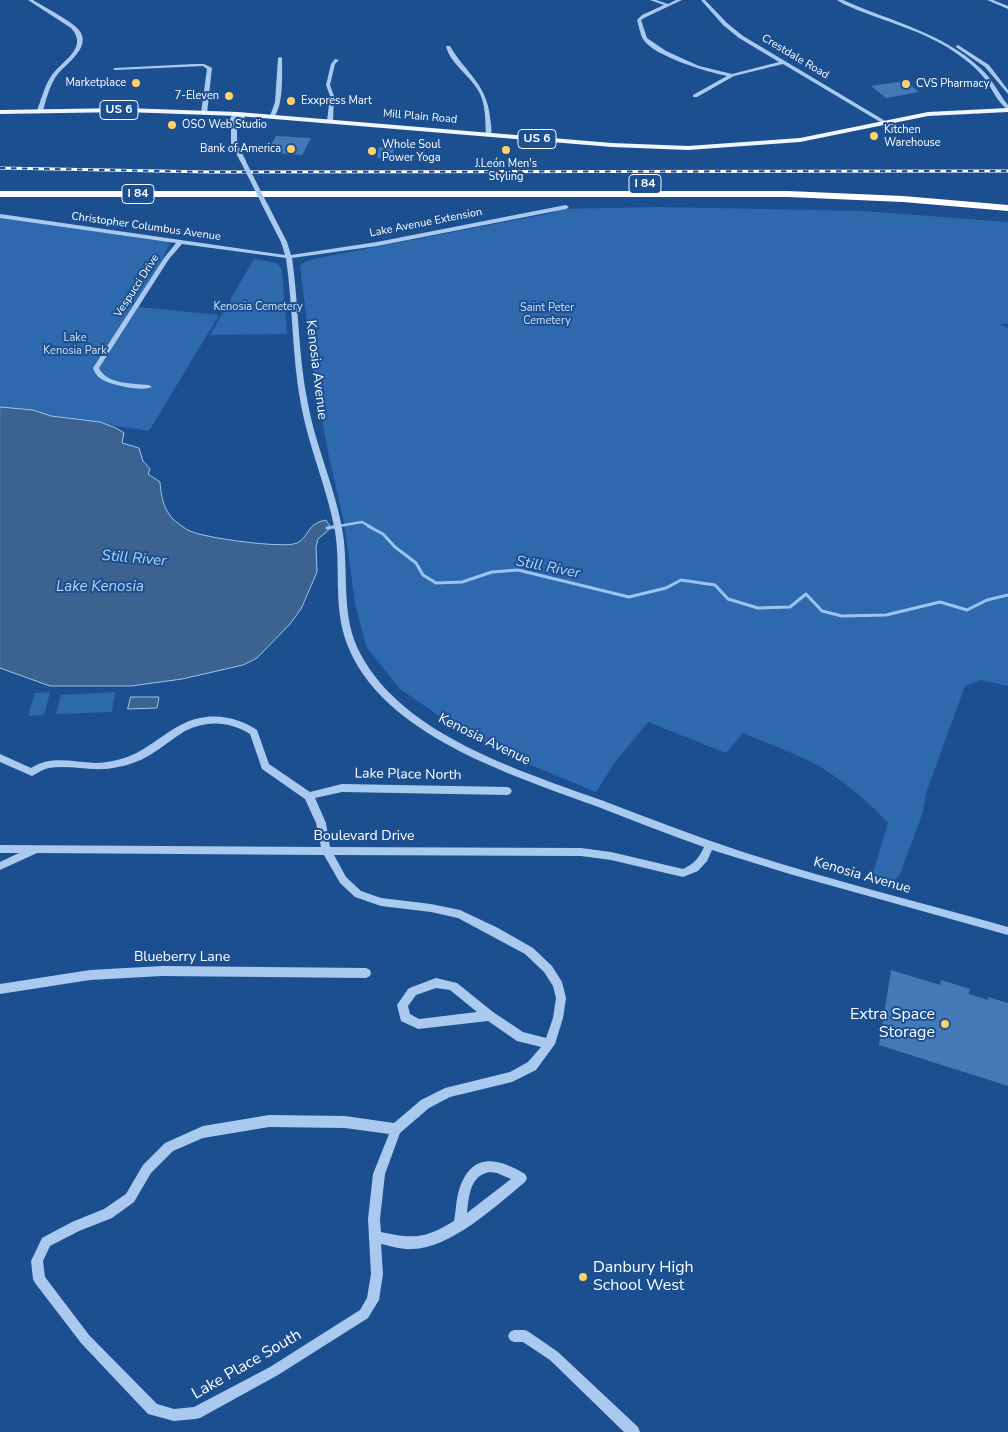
<!DOCTYPE html>
<html>
<head>
<meta charset="utf-8">
<style>
	body { margin:0 }
	canvas { display:block; background:#1b4f8f }
</style>
</head>
<body>
<canvas width="1008" height="1432"></canvas>
<script>
const g = document.querySelector('canvas').getContext('2d');
g.lineJoin = 'round';
function paint(path, color) { g.fillStyle = color; g.fill(path, 'evenodd'); }
function stroke(path, color, width, dash) { g.strokeStyle = color; g.lineWidth = width; g.lineCap = dash ? 'butt' : 'round'; g.setLineDash(dash || []); g.stroke(path); }
function drawText(font, color, halo, rows, align = 'center') {
  g.font = font + ' "Nunito Sans",sans-serif'; g.lineWidth = 4; g.setLineDash([]); g.textBaseline = 'middle'; g.strokeStyle = halo; g.fillStyle = color; for (const [text, x, y, turn = 0] of rows) {
    g.save(); g.translate(x, y); g.rotate((+turn || 0) * Math.PI / 180); g.textAlign = isNaN(turn) ? turn : align; if (halo) g.strokeText(text, 0, 0); g.fillText(text, 0, 0); g.restore();
  }
}
const green = new Path2D(`
	M659 207 864 211 1008 222V324H999L1008 328V686L981 680 965 686 926 793 923 812 900 874 890 885 878 882 873 873 888 823C868 801 844 781 819 766 795 753 768 744 743 733L726 753 648 722 613 765 596 792 504 754 463 733 399 688 366 646 355 603 344 522 329 457 314 377 300 266 305 262 313 259 552 213 560 209Z
	M0 215 171 241 139 307 219 315 149 431 51 416 33 410 0 407Z
	M254 259 277 263 282 269 287 334 210 335Z
	M50 692 44 715 28 716 35 693Z
	M115 692 112 712 56 714 61 695Z`);
const water = new Path2D(`
	M0 407 33 410 51 416 100 422 116 428 124 433 122 443 139 448 143 461 150 469 148 474 160 482C161 495 163 508 172 518 176 522 185 529 190 531 204 538 285 549 297 543 310 536 306 524 326 520L331 528 318 539 316 547 317 572 301 609 290 624 257 658 243 665 182 679 131 686H50L0 668Z
	M131 697H159L157 708 128 709Z`);
const streamFar1 = new Path2D(`
	M333 527 362 522 371 527`);
const stream = new Path2D(`
	M368 526 383 534 395 547 416 563 423 575 436 583 462 582 492 572 518 570 629 597 666 588 681 580 715 585 728 599 758 608 790 607 806 594 822 611 842 616 886 615 940 602 967 610 987 600 1008 595
	M327 528 340 526`);
const building = new Path2D(`
	M905 81 919 92 886 98 871 86Z
	M276 136 311 138 302 155 274 153 278 145H271Z
	M379 147H394L393 156H390V158H377Z
	M891 970 940 985 941 980 970 989 969 994 988 1000V997L1008 1003V1086L879 1045Z`);
const minor = new Path2D(`
	M28 0H33C44 7 76 23 81 33 90 50 62 66 55 78 49 88 46 100 43 111L40 113 37 111C41 100 44 88 50 78 60 61 90 49 71 28Z
	M650 0H656L668 4 676 0H682L646 17 641 20 647 38 666 51 699 66 732 74 779 62 739 38 723 25 701 0H705L727 23 743 36 887 122 882 123 783 64 734 76 697 97H693V95L727 76C707 72 653 56 643 39 640 34 639 26 637 20L642 15 664 5Z
	M837 0H843C889 21 942 32 980 68 992 78 998 93 1008 105V110C998 103 992 89 985 79 975 66 961 56 947 47 922 32 895 24 868 14 858 10 846 6 837 0Z
	M987 0H993L1008 6V9Z
	M958 45 989 65 1008 90V94L985 67 956 47V46Z
	M446 46H450C465 72 487 84 490 117 491 123 492 130 491 136L486 135C485 120 486 103 478 90 469 75 449 62 446 46Z
	M280 57 282 58C282 73 284 108 273 118L270 116 275 102 278 58Z
	M335 59 339 60 335 64 330 85 334 96 333 121 330 123 327 121 330 96 326 85 331 64Z
	M194 64H204L212 68 207 113 204 115 201 113 207 69 203 66 115 70 113 69 115 68Z
	M240 113 245 117 241 124 237 126V143L246 161 243 163 240 161 231 143V126L228 123 232 115ZM236 117H239L237 122 234 123Z
	M264 201 267 203 287 242 291 255 377 242 566 205 569 207 566 209 377 246 292 258C299 307 298 356 308 404 316 448 336 489 343 534 349 574 340 617 361 655 404 735 520 771 601 800 648 818 695 836 743 852 830 880 920 902 1008 927V935L793 875 712 850 707 861 698 871 683 877 611 860 581 856 334 855 346 877 361 891 381 898 431 904 460 910 498 928 533 948 552 966 562 982 566 998 563 1018 555 1044 536 1070 512 1082 450 1097 429 1108 400 1133 385 1174 380 1219 381 1232C413 1239 425 1239 454 1221 456 1211 456 1200 459 1190 471 1152 497 1157 525 1174L527 1178 525 1182C497 1205 450 1249 412 1249 402 1250 391 1246 381 1244L383 1274 379 1300 368 1318 278 1375 200 1418 195 1419 174 1421 148 1414 81 1343 35 1283 33 1279 31 1261 42 1238 72 1222 104 1209 126 1194 143 1165 165 1143 203 1126 269 1115 345 1116 394 1123 421 1100 445 1088 510 1072 528 1062 541 1047 517 1041 488 1021 418 1029 401 1021 397 1005 408 989 412 987 436 978 457 983 493 1012 523 1032 546 1038 553 1018 556 998 553 986 544 972 525 954 458 918 431 912 381 906 355 897 340 883 324 855 37 853 0 870V862L19 853H0V845L321 847 316 823 305 799 262 769 250 734C230 721 206 720 185 731 173 738 162 748 150 755 140 761 129 765 118 767 93 773 71 764 49 768 43 769 38 773 32 776L0 762V754L31 768C51 755 73 762 95 763 104 763 113 761 121 759 152 751 173 720 206 717 224 715 242 720 257 730L269 764 310 792 342 784 507 787 510 788 512 791 510 794 507 795 342 792 315 798 326 823 330 847 581 848 611 852 683 869C694 864 699 858 704 847 667 834 630 819 593 805 511 775 381 734 347 644 333 607 341 569 335 531 327 488 309 448 301 405 292 357 293 307 286 258L182 244 169 259 99 368C107 385 133 383 149 385L152 387C144 392 111 385 103 380 97 377 95 373 93 368L164 258 176 243 0 218V214L285 255 281 242 261 203ZM436 988 450 990 477 1012 419 1019 410 1014 408 1006 416 995ZM269 1127 345 1128 389 1134 373 1174 368 1219 371 1274 367 1298 360 1310 270 1367 194 1407 174 1409 157 1404 89 1335 45 1277 43 1261 50 1246 79 1231 112 1218 134 1202 151 1173 173 1151 203 1138ZM490 1172 497 1173 511 1179 467 1213C469 1196 470 1175 490 1172Z
	M162 966 366 968 370 970 371 973 370 976 366 978 162 976 90 980 0 994V984L90 970Z
	M514 1330H525L529 1332 558 1352 638 1427 640 1432H624L550 1360 523 1342H514L510 1340 508 1336 510 1332Z`);
const major = new Path2D(`
	M125 108 238 112 612 143 688 146 800 138 928 112 1008 108V112L928 116 800 142 688 150 612 147 238 116 125 112 0 114V110Z`);
const highway = new Path2D(`
	M0 191H788L903 196 1008 205V211L903 202 788 197H0Z`);
const rail = new Path2D(`
	M0 168 211 172 1008 171`);
const minorBridge = new Path2D(`
	M243 161 264 203`);
const markers = [
	[136,83,5,"#ffd166"],
	[906,84,5,"#ffd166"],
	[229,96,5,"#ffd166"],
	[291,101,5,"#ffd166"],
	[172,125,5,"#ffd166"],
	[874,136,5,"#ffd166"],
	[291,149,5,"#ffd166"],
	[506,150,5,"#ffd166"],
	[372,151,5,"#ffd166"],
	[945,1024,5,"#ffd166"],
	[583,1277,5,"#ffd166"]
];
const farStreetnames = [
	["Crestdale Road",795,57,31],
	["Mill Plain Road",420,117,5],
	["Lake Avenue Extension",426,223,-11],
	["Christopher Columbus Avenue",146,227,8],
	["Vespucci Drive",137,286,-57]
];
const farPoinames = [
	["Marketplace",126,83,"right"],
	["CVS Pharmacy",916,84],
	["7-Eleven",219,96,"right"],
	["Exxpress Mart",301,101],
	["OSO Web Studio",182,125],
	["Kitchen",884,130],
	["Warehouse",884,143],
	["Whole Soul",382,145],
	["Power Yoga",382,158],
	["Bank of America",281,149,"right"],
	["J.León Men's",506,164,"center"],
	["Styling",506,177,"center"]
];
const farParknames = [
	["Kenosia Cemetery",258,307],
	["Saint Peter",547,308],
	["Cemetery",547,321],
	["Lake",75,338],
	["Kenosia Park",75,351]
];
const shields = [
	[119,110,38],
	[537,139,38],
	[645,184,32],
	[138,194,32]
];
const shieldNames = [
	["US 6",119,110],
	["US 6",537,139],
	["I 84",645,184],
	["I 84",138,194]
];
const streetNames = [
	["Kenosia Avenue",316,370,83],
	["Kenosia Avenue",484,740,26],
	["Lake Place North",408,775,1],
	["Boulevard Drive",364,837],
	["Kenosia Avenue",862,876,16],
	["Blueberry Lane",182,958]
];
const waterNames = [
	["Still River",134,559,5],
	["Still River",548,568,11],
	["Lake Kenosia",100,587]
];
const nearPoinames = [
	["Extra Space",935,1015],
	["Storage",935,1033],
	["Danbury High",593,1268,"left"],
	["School West",593,1286,"left"]
];
const nearStreetnames = [
	["Lake Place South",247,1365,-30]
];
paint(green, '#2e69ad');
paint(water, '#3c6290');
stroke(water, '#9cc4f0', 1);
stroke(streamFar1, '#9cc4f0', 2.5);
stroke(stream, '#9cc4f0', 3);
paint(building, '#4478b7');
paint(minor, '#a9c9ee');
paint(major, '#f0f6ff');
paint(highway, '#fff');
stroke(rail, '#fff', 3);
stroke(rail, '#1b4f8f', 2, [5.5]);
stroke(minorBridge, '#a9c9ee', 5);
for (const [x, y, r, color] of markers) { const dot = new Path2D(); dot.arc(x, y, r, 0, 2 * Math.PI); g.fillStyle = color; g.fill(dot); stroke(dot, '#1b4f8f', 2); }
drawText('11px', '#fff', '#1b4f8f', farStreetnames);
drawText('11px', '#fff', '#1b4f8f', farPoinames, 'left');
drawText('11px', '#cfe3fa', '#1b4f8f', farParknames);
for (const [x, y, w] of shields) { const box = new Path2D(); box.roundRect(x - w / 2, y - 9.5, w, 19, 4); g.fillStyle = '#1b4f8f'; g.fill(box); stroke(box, '#fff', 1); }
drawText('bold 12px', '#fff', null, shieldNames);
drawText('14px', '#fff', '#1b4f8f', streetNames);
drawText('italic 15px', '#b5d3f5', '#1b4f8f', waterNames);
drawText('16px', '#fff', '#1b4f8f', nearPoinames, 'right');
drawText('16px', '#fff', '#1b4f8f', nearStreetnames);
</script>
</body>
</html>
